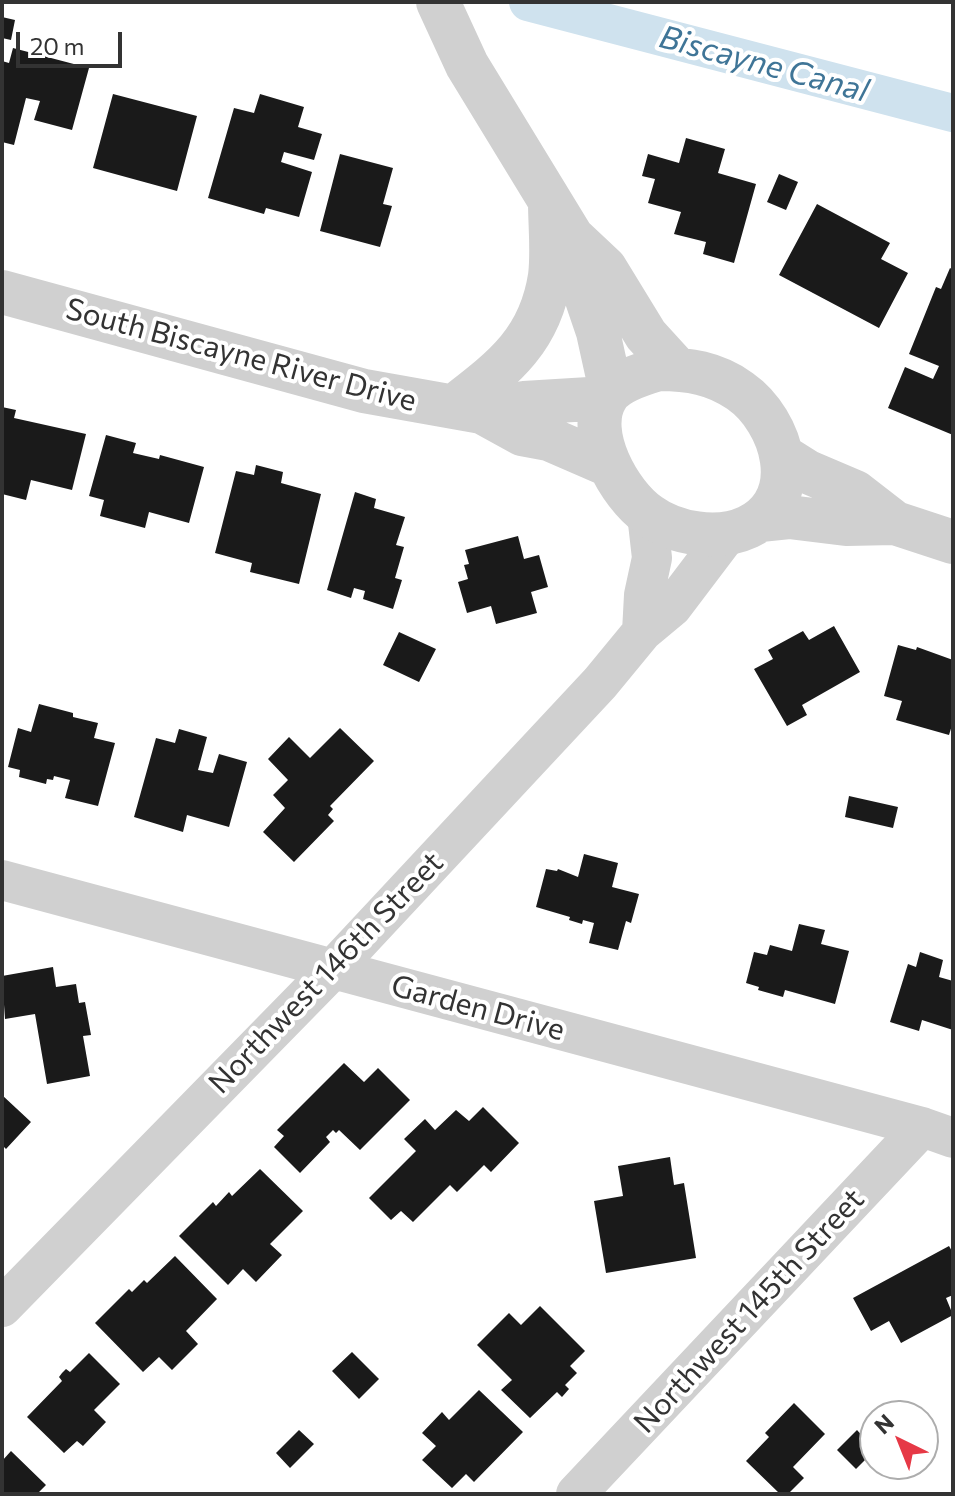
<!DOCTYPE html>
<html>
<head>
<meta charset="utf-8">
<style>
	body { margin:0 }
	#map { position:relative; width:955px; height:1496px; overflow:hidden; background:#fff; font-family:Commissioner,sans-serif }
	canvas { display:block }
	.frame { position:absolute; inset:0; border:4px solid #333; pointer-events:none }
	.north { position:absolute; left:859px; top:1400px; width:80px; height:80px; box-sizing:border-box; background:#fff; border:2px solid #adadad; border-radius:50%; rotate:317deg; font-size:22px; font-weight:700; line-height:32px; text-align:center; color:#333 }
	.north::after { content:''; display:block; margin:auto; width:28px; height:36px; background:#e63946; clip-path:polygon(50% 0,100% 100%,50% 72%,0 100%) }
	.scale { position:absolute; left:16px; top:32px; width:106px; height:36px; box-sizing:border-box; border:4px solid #333; border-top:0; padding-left:10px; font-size:24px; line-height:28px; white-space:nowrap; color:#333; -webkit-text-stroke:6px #fff; paint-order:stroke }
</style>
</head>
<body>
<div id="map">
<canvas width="955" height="1496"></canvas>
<div class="frame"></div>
<div class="north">N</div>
<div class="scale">20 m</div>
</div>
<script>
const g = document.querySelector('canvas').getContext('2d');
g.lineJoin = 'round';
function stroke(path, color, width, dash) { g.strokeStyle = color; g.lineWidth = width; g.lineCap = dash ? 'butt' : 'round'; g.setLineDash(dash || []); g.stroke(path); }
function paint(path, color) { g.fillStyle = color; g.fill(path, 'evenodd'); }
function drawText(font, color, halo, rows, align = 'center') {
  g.font = font + ' Commissioner,sans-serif'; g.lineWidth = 8; g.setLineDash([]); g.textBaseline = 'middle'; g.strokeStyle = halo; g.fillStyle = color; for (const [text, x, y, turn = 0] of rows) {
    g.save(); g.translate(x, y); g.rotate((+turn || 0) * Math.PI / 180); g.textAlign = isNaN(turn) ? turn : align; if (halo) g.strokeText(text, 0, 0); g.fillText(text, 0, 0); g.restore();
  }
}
const canal = new Path2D(`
	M528 2 953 113`);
const building = new Path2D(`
	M2 17 15 20 11 40 2 38Z
	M13 48 89 68 72 130 34 120 40 101 26 98 14 145 2 142V61L9 63Z
	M113 94 197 116 177 191 93 168Z
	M260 94 304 107 298 127 322 134 314 160 284 152 281 162 312 172 299 217 266 208 264 214 208 198 234 108 254 113Z
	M686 138 725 149 718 173 756 184 734 263 703 254 706 242 674 234 681 212 648 203 655 179 642 176 648 154 679 163Z
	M340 154 393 168 383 204 392 206 380 247 320 231Z
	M779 174 798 182 786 210 767 202Z
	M817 204 890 243 881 259 908 273 879 328 779 275Z
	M950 268 953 270V435L888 408 905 367 933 379 939 366 909 354 936 287 941 289Z
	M2 407 16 410 14 418 86 434 72 490 31 480 26 500 2 494Z
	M106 435 136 443 133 453 159 459 160 455 204 467 189 523 149 512 145 528 100 516 104 500 89 496Z
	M256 465 283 472 281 483 321 494 299 584 250 572 252 563 215 553 236 471 254 475Z
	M355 492 376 499 374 508 405 517 396 545 404 547 395 578 402 580 393 609 363 599 365 591 354 588 351 598 327 590Z
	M518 536 524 559 539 555 548 587 531 592 537 613 496 624 491 606 467 613 458 582 468 579 464 565 469 564 465 550Z
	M834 626 860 672 802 705 807 715 787 726 754 669 773 659 768 650 803 631 809 640Z
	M399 632 436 649 419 682 383 665Z
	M898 645 916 650 917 647 953 660V722L949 735 896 720 902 701 884 696Z
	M39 704 73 713V717L98 723 94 738 115 743 98 806 65 798 70 780 54 776 53 780 47 779 46 784 19 777 20 770 8 767 18 728 31 732Z
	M340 728 374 761 330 806 333 809 328 815 334 821 294 862 263 832 285 808 273 795 288 780 268 759 289 737 310 758Z
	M179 729 207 737 198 770 213 773 219 754 247 762 229 827 187 815 183 832 134 817 156 738 175 743Z
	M849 796 898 807 893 828 845 817Z
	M584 854 618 863 612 887 639 894 631 923 626 921 618 950 589 943 594 923 583 920 582 924 569 920 570 917 536 907 546 869 557 871 558 869 578 877Z
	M799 924 825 930 821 944 849 951 835 1004 785 990 783 997 758 990 759 987 746 983 754 952 767 955 770 945 792 951Z
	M920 952 943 960 939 977 953 981V1030L922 1020 919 1031 890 1022 908 964 916 967Z
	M53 967 56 987 76 984 79 1003 85 1002 91 1035 83 1036 90 1076 47 1084 35 1014 5 1019 2 976Z
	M344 1063 364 1082 378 1068 410 1100 360 1150 339 1130 336 1133 333 1130 326 1137 330 1142 300 1173 274 1147 284 1136 277 1130Z
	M2 1095 31 1122 6 1149 2 1145Z
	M483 1107 519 1143 491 1172 484 1165 457 1192 450 1185 413 1222 401 1211 391 1220 369 1198 416 1151 404 1139 425 1119 435 1130 456 1110 469 1121Z
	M670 1157 674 1185 684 1183 696 1258 606 1273 594 1201 623 1196 618 1166Z
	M260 1169 303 1211 270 1244 282 1255 256 1282 243 1269 228 1285 179 1236 213 1202 216 1206 229 1192 232 1196Z
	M949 1246 953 1253V1295L946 1298 953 1315 901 1343 889 1321 871 1331 853 1298Z
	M175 1256 217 1299 186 1331 198 1344 172 1370 159 1357 143 1372 95 1323 129 1289 132 1292 144 1280 147 1283Z
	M540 1306 585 1351 570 1366 577 1373 565 1385 569 1389 562 1397 557 1392 530 1418 501 1390 512 1380 477 1345 509 1313 521 1325Z
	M352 1352 379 1379 359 1399 332 1371Z
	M89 1353 120 1384 94 1410 106 1422 83 1446 77 1441 64 1453 27 1417 62 1381 59 1377 62 1373 66 1369 70 1372Z
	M479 1390 523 1432 474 1482 466 1474 452 1488 422 1460 436 1446 422 1433 442 1412 449 1420Z
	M794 1403 825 1434 793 1467 804 1478 788 1494H780L746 1461 769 1437 765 1433Z
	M299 1430 314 1444 290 1468 276 1453Z
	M857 1430 875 1450 856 1469 837 1450Z
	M11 1451 46 1485 37 1494H2V1461Z`);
const minor = new Path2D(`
	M647 514 652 558 644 595 642 632 672 607 728 533
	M2 880 922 1127 953 1138
	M2 1307 333 969 600 683 642 632
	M576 1494 922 1127`);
const tertiary = new Path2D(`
	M438 2 467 65 572 237 605 268 646 335 677 369
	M573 239 581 282 598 332 611 391
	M2 292 364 391 482 412 522 434 549 439 609 465
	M659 369C688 369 715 373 740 391 783 421 806 499 748 527 718 541 675 534 649 515 619 494 585 433 606 398 615 382 642 374 659 369Z
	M453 407C502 369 540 342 550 276 553 252 550 226 550 201
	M482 412 524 403 606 398
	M781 455 808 472 855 492 895 523
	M760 520 789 517 846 524 895 523 953 542`);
const streetNames = [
	["South Biscayne River Drive",241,355,15],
	["Northwest 146th Street",326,973,-46],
	["Garden Drive",478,1008,15],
	["Northwest 145th Street",749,1311,-47]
];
const waterNames = [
	["Biscayne Canal",764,64,15]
];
stroke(canal, '#cfe2ee', 38);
paint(building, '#1a1a1a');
stroke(minor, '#d0d0d0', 40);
stroke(tertiary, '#d0d0d0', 44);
drawText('30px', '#333', '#fff', streetNames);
drawText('italic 32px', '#3f7597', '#fff', waterNames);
</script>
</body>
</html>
